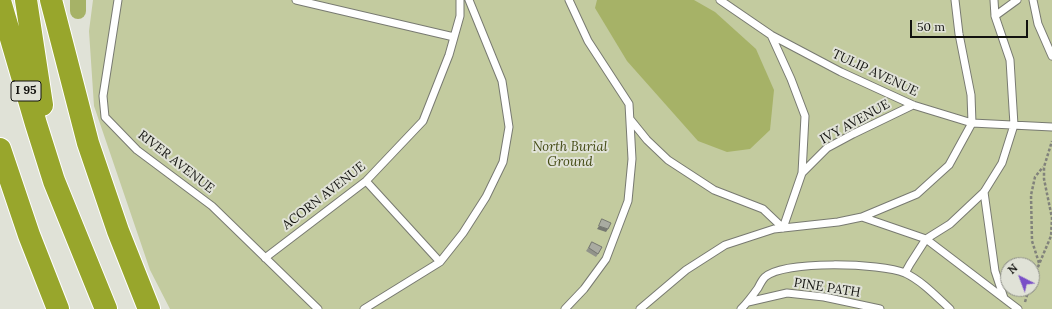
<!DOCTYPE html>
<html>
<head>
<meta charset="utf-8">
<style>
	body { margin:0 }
	#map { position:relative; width:1052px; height:309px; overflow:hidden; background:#e0e2d7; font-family:Lora,serif }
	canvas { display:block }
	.north { position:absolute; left:1000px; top:257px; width:40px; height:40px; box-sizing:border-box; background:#e0e2d7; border:1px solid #8e8f87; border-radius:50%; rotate:318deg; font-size:11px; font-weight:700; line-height:16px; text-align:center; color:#12120f }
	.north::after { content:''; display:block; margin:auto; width:14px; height:18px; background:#794ec7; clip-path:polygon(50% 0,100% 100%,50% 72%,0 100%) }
	.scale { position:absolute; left:910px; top:20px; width:118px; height:18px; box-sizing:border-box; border:2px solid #12120f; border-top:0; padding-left:5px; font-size:12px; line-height:14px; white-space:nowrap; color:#12120f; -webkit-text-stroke:3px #e0e2d7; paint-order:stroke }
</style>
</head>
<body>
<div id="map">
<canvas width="1052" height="309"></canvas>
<div class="north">N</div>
<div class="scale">50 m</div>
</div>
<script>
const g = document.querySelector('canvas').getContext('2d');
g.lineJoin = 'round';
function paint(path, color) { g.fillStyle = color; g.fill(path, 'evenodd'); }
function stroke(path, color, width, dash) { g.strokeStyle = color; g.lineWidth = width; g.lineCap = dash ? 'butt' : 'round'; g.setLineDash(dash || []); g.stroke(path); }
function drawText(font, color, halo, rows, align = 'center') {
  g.font = font + ' Lora,serif'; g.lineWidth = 4; g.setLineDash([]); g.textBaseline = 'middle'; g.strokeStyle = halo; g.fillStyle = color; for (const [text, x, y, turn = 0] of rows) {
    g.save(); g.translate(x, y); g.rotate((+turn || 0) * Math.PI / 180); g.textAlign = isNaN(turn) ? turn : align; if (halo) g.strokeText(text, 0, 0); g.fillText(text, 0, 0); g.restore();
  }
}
const green = new Path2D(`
	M93 0H1052V309H170L150 270 94 106 89 31ZM1008 265H1032V289H1008Z`);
const water = new Path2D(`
	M597 0H694L715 12 756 49 774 90 770 130 750 149 727 152 698 141 627 61 595 8Z`);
const canal = new Path2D(`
	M78 11V0`);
const path = new Path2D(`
	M1039 263 1032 241 1031 195 1035 177 1043 167
	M1032 281 1051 236 1052 218 1044 179V167L1052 141
	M1025 302 1029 289`);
const lane = new Path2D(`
	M118 0 103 96 105 117 137 150 212 206 318 309
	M296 0 454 37
	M720 0 771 35 791 79 805 116 802 173
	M1033 0 1038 24 1052 56
	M995 16 1017 0
	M771 35 841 72 913 105 972 123 1052 127
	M630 119 647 140 668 160 714 190 763 209 783 228 802 173 827 148 853 134 913 105
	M366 181 440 262
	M984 192 995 271 1004 298
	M862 217 917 194 949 165 972 123 971 95 959 34 955 0
	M265 258 366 181 423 121 449 55 460 16V0
	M905 273 910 264 926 239 950 224 984 192 1002 163 1014 125 1010 60 995 16 994 0
	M748 302 787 293 824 297 880 309
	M364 309 440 262 463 233 486 197 503 162 509 127 502 81 469 0
	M565 309 584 289 606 259 628 201 632 159 629 104 588 41 569 0
	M640 309 686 270 725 245 774 229 838 222 862 217 926 239 1018 309
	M741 309C748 302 753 295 758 288 760 284 762 280 765 277 784 260 881 263 905 273 922 281 936 296 950 309`);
const highway = new Path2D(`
	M26 0 42 105
	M51 0 88 143 118 231 149 309
	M0 1 36 124 54 181 106 309
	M0 149 29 235 58 309`);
const wall = new Path2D(`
	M592 242 598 254 596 257 586 251Z`);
const shadedWall = new Path2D(`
	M599 226 608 229 606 232 597 229Z`);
const building = new Path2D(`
	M602 219 611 223 608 229 599 226Z
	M592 242 602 247 598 254 589 248Z`);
const shields = [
	[26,91,30]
];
const shieldNames = [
	["I 95",26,91]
];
const streetNames = [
	["TULIP AVENUE",875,73,25],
	["IVY AVENUE",855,122,-29],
	["RIVER AVENUE",176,162,38],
	["ACORN AVENUE",324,196,-38],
	["PINE PATH",827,288,9]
];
const parkNames = [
	["North Burial",570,147],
	["Ground",570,162]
];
paint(green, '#c3cb9f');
paint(water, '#a6b267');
stroke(canal, '#a6b267', 16);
stroke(lane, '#787a71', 9);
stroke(highway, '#fff', 24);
stroke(path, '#81827b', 2.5, [3, 2]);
stroke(lane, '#fff', 7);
stroke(highway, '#98a62c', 22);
paint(wall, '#91938a');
paint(shadedWall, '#767871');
paint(building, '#a9aba1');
stroke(building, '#767871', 1);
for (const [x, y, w] of shields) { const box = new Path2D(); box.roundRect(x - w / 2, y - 10, w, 20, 3); g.fillStyle = '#e0e2d7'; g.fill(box); stroke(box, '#12120f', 1); }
drawText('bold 12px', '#12120f', null, shieldNames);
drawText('13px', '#12120f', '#e0e2d7', streetNames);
drawText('italic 13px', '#444b14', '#e0e2d7', parkNames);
</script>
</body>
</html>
